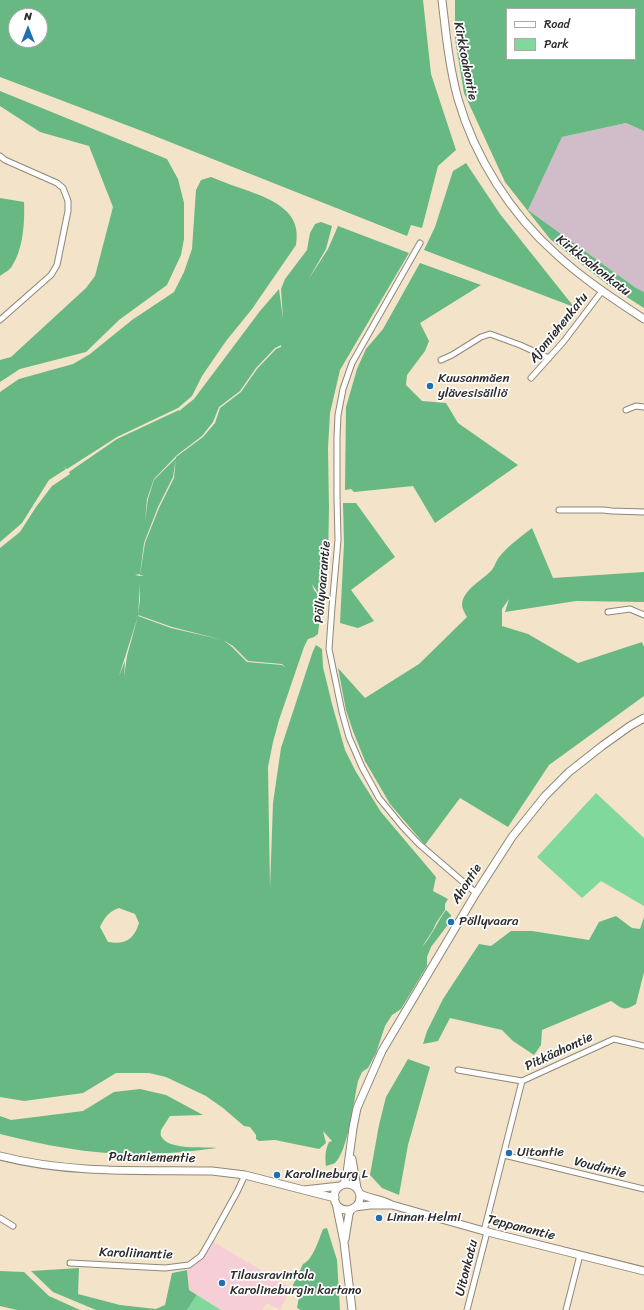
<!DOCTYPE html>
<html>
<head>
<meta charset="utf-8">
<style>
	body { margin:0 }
	#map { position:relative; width:644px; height:1310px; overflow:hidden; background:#f3e3c8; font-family:Sriracha,sans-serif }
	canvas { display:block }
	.legend { position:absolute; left:506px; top:8px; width:130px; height:52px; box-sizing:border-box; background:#fff; border:1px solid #aaa; margin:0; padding:5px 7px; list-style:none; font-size:12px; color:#2b2b2b }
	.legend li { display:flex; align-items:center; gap:8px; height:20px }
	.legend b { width:20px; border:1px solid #aaa }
	.north { position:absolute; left:8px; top:8px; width:40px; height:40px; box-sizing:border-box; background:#fff; border:1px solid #aaa; border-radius:50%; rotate:0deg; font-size:11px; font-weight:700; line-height:16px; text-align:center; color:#2b2b2b }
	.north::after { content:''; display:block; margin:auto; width:14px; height:18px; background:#1f6fb2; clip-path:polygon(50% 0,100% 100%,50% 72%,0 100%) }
</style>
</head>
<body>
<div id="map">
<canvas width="644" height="1310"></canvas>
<ul class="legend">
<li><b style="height:5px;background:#fff"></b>Road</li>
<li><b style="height:11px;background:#80d89d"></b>Park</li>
</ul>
<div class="north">N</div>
</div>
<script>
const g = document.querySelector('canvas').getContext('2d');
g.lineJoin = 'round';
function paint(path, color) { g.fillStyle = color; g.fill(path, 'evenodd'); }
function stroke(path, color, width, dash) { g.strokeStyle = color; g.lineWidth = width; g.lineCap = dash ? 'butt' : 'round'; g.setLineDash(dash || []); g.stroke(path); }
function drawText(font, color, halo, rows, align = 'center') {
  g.font = font + ' Sriracha,sans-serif'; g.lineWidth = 3.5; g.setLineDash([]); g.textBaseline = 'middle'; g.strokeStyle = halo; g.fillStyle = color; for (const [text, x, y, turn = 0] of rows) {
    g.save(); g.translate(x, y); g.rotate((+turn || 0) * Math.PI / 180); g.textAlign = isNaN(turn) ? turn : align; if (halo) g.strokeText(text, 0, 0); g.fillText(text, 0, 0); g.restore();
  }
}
const built = new Path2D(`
	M212 1241 291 1288 280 1310 267 1303 262 1310H221L189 1290 187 1270 199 1261Z`);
const industrial = new Path2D(`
	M626 123 644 131V292L636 288 528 210 562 137Z`);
const green = new Path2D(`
	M596 793 644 838V906L601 881 582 898 537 857Z
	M197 1295 221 1310H187Z`);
const forest = new Path2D(`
	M0 0H423L431 74 456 150 438 166 422 228 411 225 407 236 142 131 0 77ZM16 16H40V40H16Z
	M455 0H644V131L626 123 562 137 528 210 636 288 644 292V308L608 285 550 239 505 182 464 93 455 39ZM507 9H635V59H507Z
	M0 91 167 159 178 179 184 203V239L181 255 167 285 119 320 86 352 20 369 0 382V360L11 357 86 288 95 276 113 207 89 146 40 132 0 106Z
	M466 163 500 214 574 307 424 250 435 227 453 171Z
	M211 177C224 182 236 187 249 191 275 201 302 212 296 245L252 309 226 341 202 376 192 396 178 408 117 437 67 469 64 467 66 469 49 480 22 523 0 542V392L19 379 73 364 90 354 132 320 174 292 184 272 192 249 196 190 201 180Z
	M0 198 24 202C25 222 23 250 12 266 10 270 4 273 0 276Z
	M321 222 332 226 326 249 308 280 328 249 338 226 409 253 340 370 330 413 328 448 329 509 328 561 322 599 312 584 314 590 322 600 318 634 314 637 308 639 304 647 279 720 273 742 268 767 270 888 273 803 281 748 313 651 316 645 322 649 323 667 332 704 345 750 356 772 381 812 436 877 433 891 448 899 445 904V910L436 923 433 930 422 947C432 936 437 922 446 910L451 915 450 922 431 947 427 957V966L401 1009 392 1015 385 1026 376 1053 368 1068 362 1072 358 1081C354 1099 348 1151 335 1163 333 1164 329 1165 326 1166 325 1158 325 1150 329 1142L332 1141 323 1131 326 1143 319 1149 275 1140 259 1141 256 1139V1135L250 1127 244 1126 223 1108 206 1096 166 1077 149 1073H116L83 1093 24 1101 0 1097V548L20 532 36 507 52 486 70 474 69 472 117 439 179 410V411L194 399 260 311 279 289 283 319 281 289 285 279 307 250 310 233 315 224ZM281 345V347L276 349 257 369 241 392 220 408 215 423 203 437 176 457 174 478 159 508 145 543 140 575H144L140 576 135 575 140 574 144 543 158 507 173 477 176 458 154 480 148 499 145 521 147 499 154 479 177 455 202 436 213 422 219 407 240 391 256 368 275 348ZM140 584V600L138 615 172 627 223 640 233 646 248 661 282 664 286 668 282 665 247 662 232 647 223 640 171 628 138 616 127 656 124 677 125 661 119 676 138 616ZM119 908 135 914 139 923C134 940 124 945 108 942L100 927C105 917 108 912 119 908Z
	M420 263 481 285 420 323 429 341 425 351 407 375 406 385 422 401 446 403 458 423 518 465 435 523 413 486 354 492 351 489 345 490 346 407 357 369 366 349 383 329Z
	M343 503H356L395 557 351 590 374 621 358 628 340 623 344 544Z
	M532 528 553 578 644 572V602L576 601 505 612 509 599 502 609V626L528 634 578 663 642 642 644 647V696L549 765 508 827 460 798 425 845 390 804 365 761 353 731 346 710 338 668 365 698 419 664 467 617C463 610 460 605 464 597 470 586 482 580 491 571 495 567 496 560 500 556 508 546 522 536 532 528Z
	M616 916 632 928 640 929 644 917V972L636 1004C623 1012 622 1008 611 1001L542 1030 541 1045 534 1055 513 1041 502 1030 450 1018 438 1041 423 1044 427 1031 443 999 479 944 491 946 511 931H532L589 940 599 922Z
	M408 1059 430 1067 408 1145 399 1195 382 1188 370 1175 379 1125 386 1097Z
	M140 1089 166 1095 203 1115 170 1116 161 1130C161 1132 160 1134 161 1136 168 1151 204 1146 217 1148 167 1155 116 1157 66 1148 44 1145 22 1139 0 1134V1116L11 1120 83 1111 114 1092Z
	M327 1228 337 1260 340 1310H301L297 1308 299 1297 297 1295 295 1294 293 1285 303 1264C313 1260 319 1239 323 1229Z
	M79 1268 78 1294 120 1305 156 1309 165 1305 172 1273 187 1270 189 1290 197 1295 187 1310H96L53 1292 31 1271Z
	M0 1271 24 1272 49 1296 80 1310H17L0 1306Z`);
const street = new Path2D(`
	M0 156 5 160 57 183 63 188 68 201V211L57 265 51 275 0 320
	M420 243 352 363 343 389 338 415 337 437V498L338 540 332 607 329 649 342 712 349 737 362 767 379 798 402 826 419 844 476 893
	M441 360 452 355 481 337 490 334 520 345 549 358
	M531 378 564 341 602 291
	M626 410 636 406 644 407
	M559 510H603L612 511 644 512
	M608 612 630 609 644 615
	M458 1070 522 1081 614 1039 644 1046
	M504 1155 644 1189
	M0 1218 13 1226
	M484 1231 522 1081
	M70 1263 165 1268 189 1265 201 1256 211 1239 237 1192 245 1175
	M467 1310 487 1232
	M566 1310 580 1255`);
const secondary = new Path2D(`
	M442 0C446 34 449 66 458 99 475 158 511 214 556 254 583 279 614 299 644 319
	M0 1156C69 1174 142 1170 212 1171L245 1175 335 1198
	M352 1159 357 1188
	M344 1184 347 1173 353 1128 357 1108 382 1051 476 893 512 837 545 796 569 772 602 746 630 726 644 718
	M334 1197a13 13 0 1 1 26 0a13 13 0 1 1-26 0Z
	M304 1190 340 1186
	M360 1194C370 1199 382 1199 392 1205L484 1231 644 1271
	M336 1203 344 1242 352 1310
	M355 1207 370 1205H390
	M345 1239 349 1214 351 1209`);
const markers = [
	[430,386,4,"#1f6fb2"],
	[451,922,4,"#1f6fb2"],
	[509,1153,4,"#1f6fb2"],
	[277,1175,4,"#1f6fb2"],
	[379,1218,4,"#1f6fb2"],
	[222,1283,4,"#1f6fb2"]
];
const streetNames = [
	["Kirkkoahontie",465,61,79],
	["Kirkkoahonkatu",593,266,38],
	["Ajomiehenkatu",559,328,-51],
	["Pöllyvaarantie",323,582,-85],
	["Ahontie",467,884,-57],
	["Pitkäahontie",559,1052,-25],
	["Paltaniementie",152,1158,1],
	["Voudintie",600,1168,14],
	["Teppanantie",521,1228,14],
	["Karoliinantie",136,1254,2],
	["Uitonkatu",467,1268,-76]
];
const poiNames = [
	["Kuusanmäen",438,379],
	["ylävesisäiliö",438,394],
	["Pöllyvaara",459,922],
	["Uitontie",517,1153],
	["Karolineburg L",285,1175],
	["Linnan Helmi",387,1218],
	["Tilausravintola",230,1276],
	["Karolineburgin kartano",230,1291]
];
paint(built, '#f6cfd6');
paint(industrial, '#d1bdc9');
paint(green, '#80d89d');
paint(forest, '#68b884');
stroke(street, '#8f877a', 7);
stroke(secondary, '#8f877a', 9);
stroke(street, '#fff', 5);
stroke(secondary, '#fff', 7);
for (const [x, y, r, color] of markers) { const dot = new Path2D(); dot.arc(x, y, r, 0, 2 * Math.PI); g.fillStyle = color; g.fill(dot); stroke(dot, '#fff', 1.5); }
drawText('13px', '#2b2b2b', '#fff', streetNames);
drawText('13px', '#2b2b2b', '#fff', poiNames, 'left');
</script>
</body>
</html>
